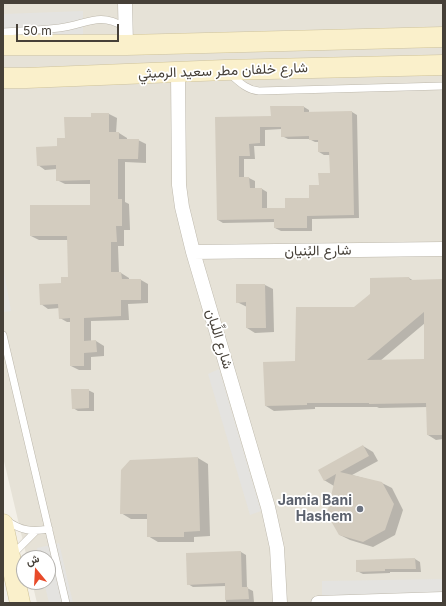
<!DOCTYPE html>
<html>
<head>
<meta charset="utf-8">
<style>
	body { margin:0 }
	#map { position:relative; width:446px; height:606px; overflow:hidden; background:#f3f0e8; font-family:Inter,Vazirmatn,sans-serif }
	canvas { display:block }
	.frame { position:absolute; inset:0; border:4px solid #464038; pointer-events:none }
	.north { position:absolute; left:16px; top:550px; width:40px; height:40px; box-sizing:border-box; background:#fff; border:1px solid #b5b3af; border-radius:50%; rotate:342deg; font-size:11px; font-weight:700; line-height:16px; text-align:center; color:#464038 }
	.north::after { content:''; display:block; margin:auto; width:14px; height:18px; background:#e84b2a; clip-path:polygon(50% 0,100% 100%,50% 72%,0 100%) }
	.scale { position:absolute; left:16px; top:24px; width:103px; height:18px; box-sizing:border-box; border:2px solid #464038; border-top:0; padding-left:5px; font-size:12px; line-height:14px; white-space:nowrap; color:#464038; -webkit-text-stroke:3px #fff; paint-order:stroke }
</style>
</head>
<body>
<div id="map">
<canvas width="446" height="606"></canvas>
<div class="frame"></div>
<div class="north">ش</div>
<div class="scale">50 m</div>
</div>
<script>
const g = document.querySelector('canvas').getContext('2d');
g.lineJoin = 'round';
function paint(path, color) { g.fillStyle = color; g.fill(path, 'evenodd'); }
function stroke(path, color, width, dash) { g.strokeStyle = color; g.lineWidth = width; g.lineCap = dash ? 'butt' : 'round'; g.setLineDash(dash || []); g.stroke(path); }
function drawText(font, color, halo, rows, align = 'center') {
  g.font = font + ' Inter,Vazirmatn,sans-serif'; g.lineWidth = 3.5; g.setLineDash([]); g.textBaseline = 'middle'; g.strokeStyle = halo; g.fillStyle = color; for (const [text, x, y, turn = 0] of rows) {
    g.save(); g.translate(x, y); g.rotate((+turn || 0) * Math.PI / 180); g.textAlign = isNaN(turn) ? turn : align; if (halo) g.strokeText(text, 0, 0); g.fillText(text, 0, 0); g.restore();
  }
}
const residential = new Path2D(`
	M3 3H443V603H37L32 582H48V558H27L3 457Z`);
const parking = new Path2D(`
	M83 11V35L3 36V14Z
	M3 266 11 311 3 312Z
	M219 369 261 511 250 515 208 374Z
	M59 543 73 603H49L44 582H48V558H39L37 548Z
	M443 579V603H322V581Z`);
const shadow = new Path2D(`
	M304 107 309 110V113L352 112 357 115 359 218 312 219V231H281L275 228V222L223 223 218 220 216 118 272 117ZM282 129V136L288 139H309L315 142H319V152L324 155H330L331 174 320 186 310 199 286 209H267V192L262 189H255V181L249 178H244V159H255L254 146H265V130Z
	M92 114H109L117 118 116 133H119L127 138V140H138L146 144V163L125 162V202L129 204 130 230H124V246H118L119 273H121L129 278V280H141L148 284V303L128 304 129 320 91 321V342L96 341 104 346V356L91 357V370H79L71 366V322H67L60 318V308L48 309 41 304 69 278 68 240H39L31 236 92 206 91 184H65L57 180V169L45 170 38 165 58 147 66 139 92 118Z
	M409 278 414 281 443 280V439L436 440 428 435V407L379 408 377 407H315V409L274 411 266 406 296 362 355 308ZM425 323 426 360 380 361Z
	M265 285 273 289 274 332 255 333 247 328V307L237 302Z
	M88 390 94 393V411H78L73 408Z
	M363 446 373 452 378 461 352 475 382 483 392 488 403 510 395 535 373 547 350 540 340 535 334 486 324 480Z
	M198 458 208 464 210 536 194 537V542H158L148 536V519H131L121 513Z
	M241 552 246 555 247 588 253 591 254 602 226 603V586L193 587 188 584Z
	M415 559 420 562 421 572H390V573L363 574 357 571Z`);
const building = new Path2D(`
	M270 106H304V112L352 111 354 215 307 216V228H274V219L217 220 215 117 271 116ZM260 127H281V137L309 136V140H318V152H329L330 173H318L319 185H309V198H285V208H262V188H250L249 177H239V156H250L249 144 260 143Z
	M91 113H109V132H119V139H139L138 159H118V199H122V226H116L117 242H111V272H121L122 279H141V300H121V316L84 318V341L96 340 97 352 84 353V366H70V318L59 319 58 304 40 305 39 284 61 283V277H68L67 236H30V205H90V180L56 181V165L37 166 36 147 57 146V138H65L64 117H91Z
	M409 277 410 280 443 279V435H427L426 403 369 404V403H307V405L265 406 263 362 295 361 296 307H354L370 294V278ZM424 312V359L367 360Z
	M236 284H265L266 328H246V302L236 303Z
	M71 389H89V408L72 409Z
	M363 445 369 456 340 472 382 482 394 504 385 530 363 542 339 535 327 514 336 474 324 481 318 470Z
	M198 457 200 531 184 532V537H147V514H120L121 470 130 460Z
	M241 551 242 587H248L249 599 225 600V583L187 585 186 553Z
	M415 558 416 569H385V571L356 572V560Z`);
const lane = new Path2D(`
	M3 32C22 31 41 30 59 28 87 25 97 11 125 27
	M230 74C239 82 247 90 259 91L443 86
	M3 335 66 603
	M6 520C21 531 32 532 49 529
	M13 554 35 532`);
const street = new Path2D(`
	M125 3 126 45
	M178 72 179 185 182 207 193 252 268 507 277 548 280 603
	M193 252 443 249
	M318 603 443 599`);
const secondary = new Path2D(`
	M3 45H126L443 37
	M3 78H26L225 70 443 65
	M3 524 20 603`);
const markers = [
	[360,509,4,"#6b7280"]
];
const streetNames = [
	["شارع خلفان مطر سعيد الرميثي",223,71,-2],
	["شارع البُنيان",318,251,-1],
	["شارع اللِّبان",219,339,73]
];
const worshipNames = [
	["Jamia Bani",352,501],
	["Hashem",352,517]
];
paint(residential, '#e6e2d7');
paint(parking, '#e4e3e0');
paint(shadow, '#0003');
paint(building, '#d3ccbf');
stroke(lane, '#bdb8ac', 8);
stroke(street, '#bdb8ac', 15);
stroke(secondary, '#cfc39b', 21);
stroke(lane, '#fff', 7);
stroke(street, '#fff', 14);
stroke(secondary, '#faf0cb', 20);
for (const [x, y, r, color] of markers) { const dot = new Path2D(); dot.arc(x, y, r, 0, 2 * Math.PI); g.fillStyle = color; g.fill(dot); stroke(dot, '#fff', 1.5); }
drawText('14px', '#464038', '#fff', streetNames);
drawText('bold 14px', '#5b616d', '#fff', worshipNames, 'right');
</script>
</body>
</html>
